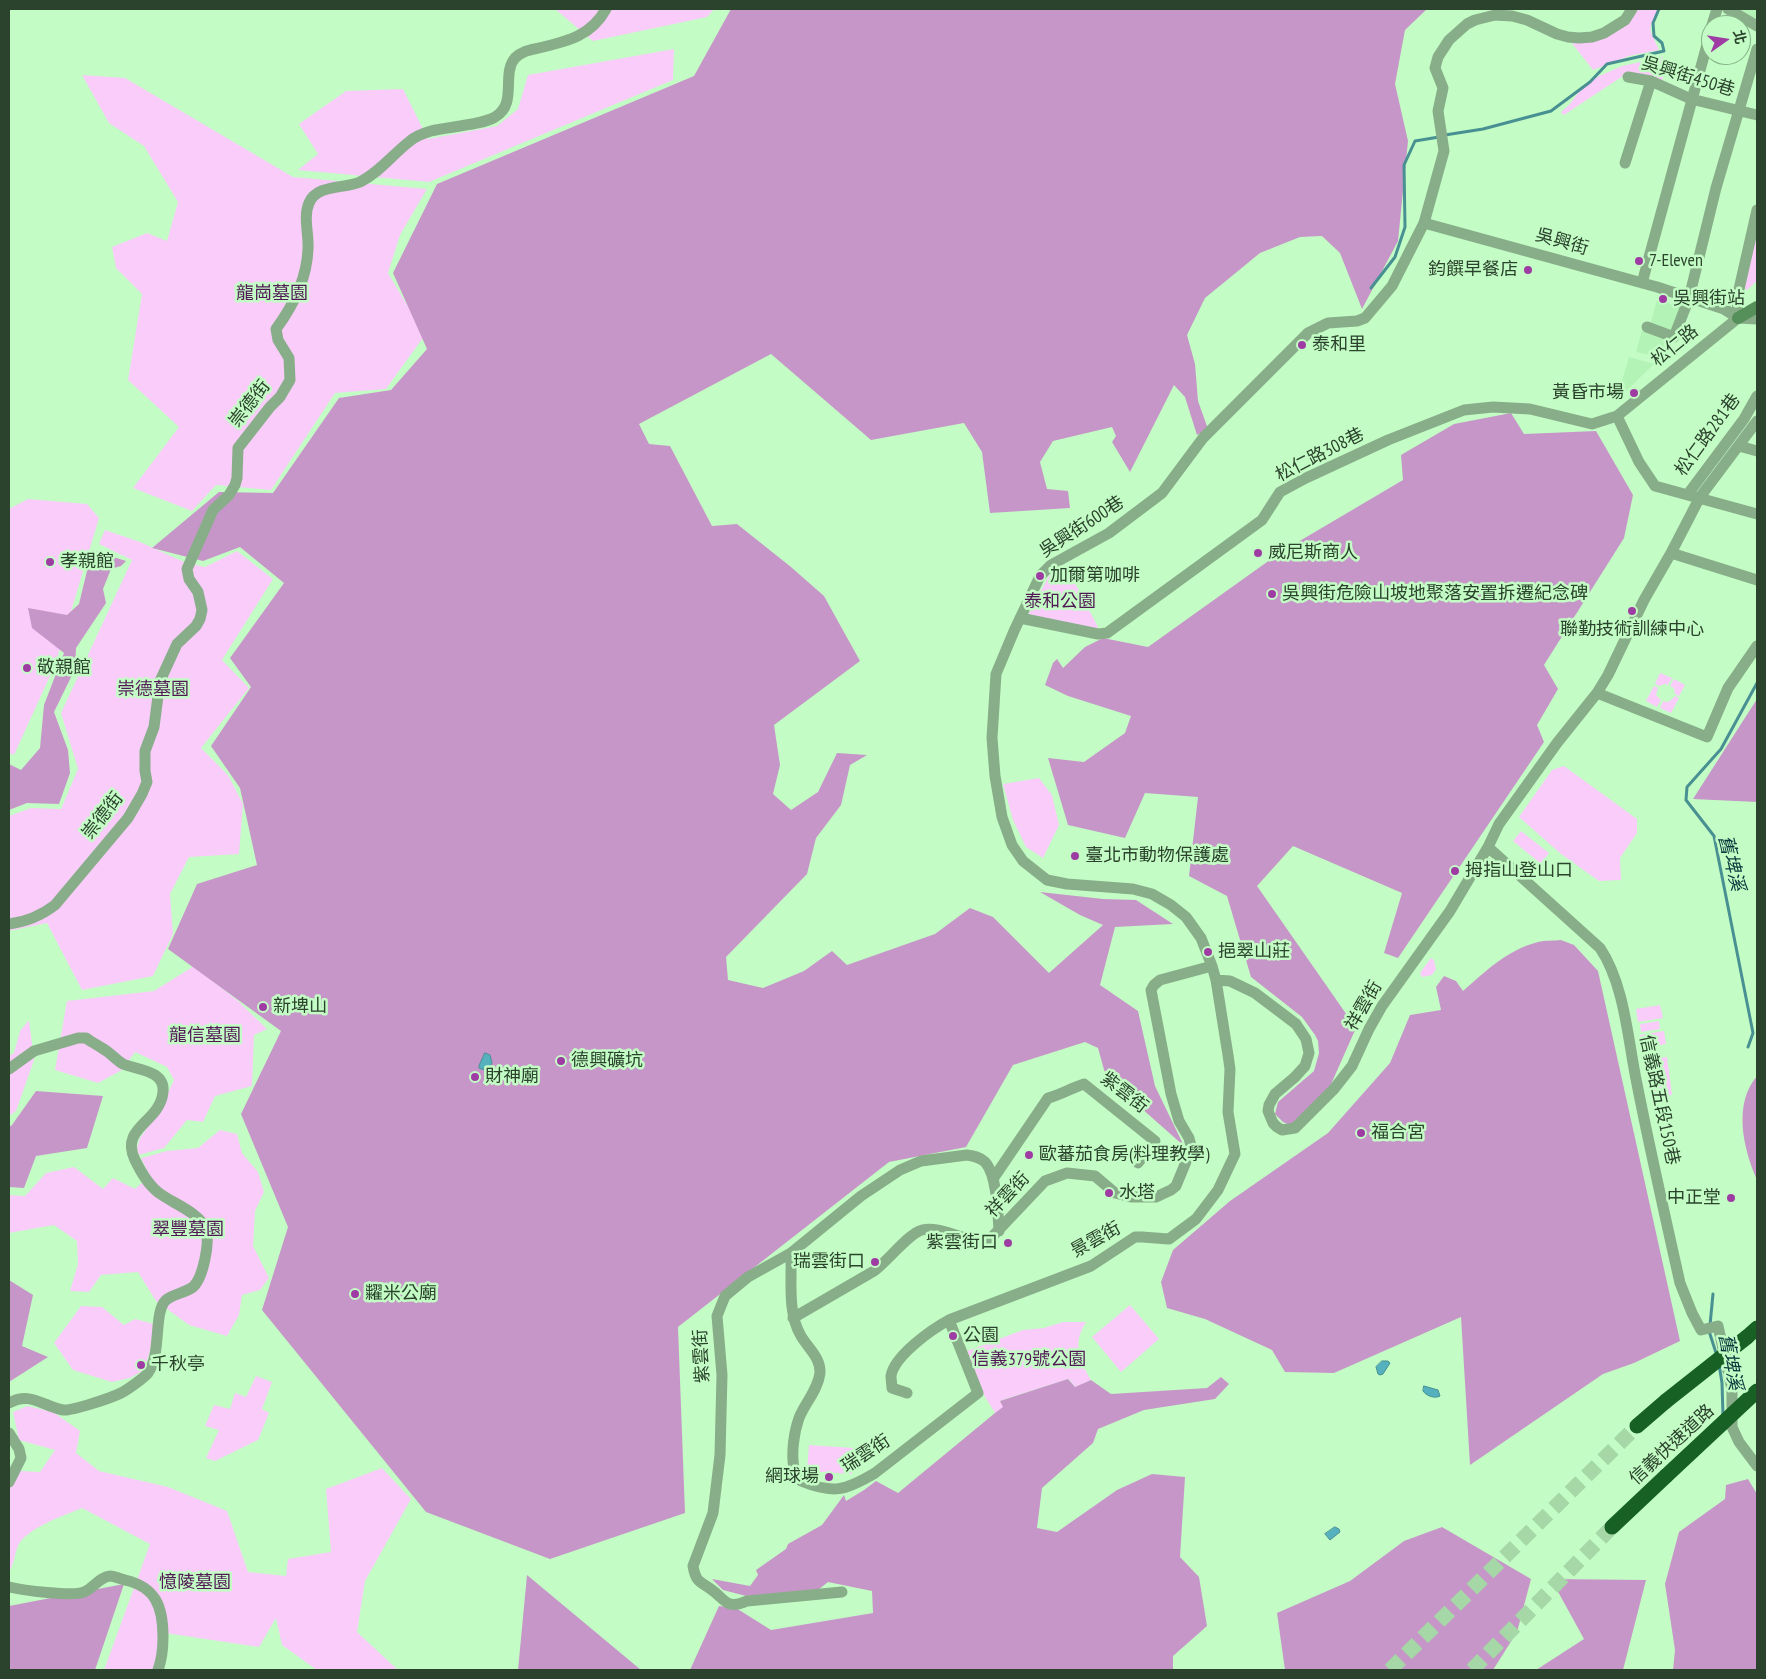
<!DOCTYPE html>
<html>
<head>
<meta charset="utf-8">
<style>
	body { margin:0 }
	#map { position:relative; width:1766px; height:1679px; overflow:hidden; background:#c3fdc5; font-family:"PT Sans Narrow","Noto Sans TC",sans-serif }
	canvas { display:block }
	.frame { position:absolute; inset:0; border:10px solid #2b422c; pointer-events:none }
	.north { position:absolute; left:1701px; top:15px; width:50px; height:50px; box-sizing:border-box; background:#c3fdc5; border:1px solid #86b288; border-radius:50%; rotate:77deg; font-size:14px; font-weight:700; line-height:20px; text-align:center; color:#2b422c }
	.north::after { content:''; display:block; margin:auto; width:18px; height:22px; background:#9e3ca3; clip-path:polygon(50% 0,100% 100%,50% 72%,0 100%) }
</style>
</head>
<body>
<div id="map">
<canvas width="1766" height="1679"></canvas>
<div class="frame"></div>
<div class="north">北</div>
</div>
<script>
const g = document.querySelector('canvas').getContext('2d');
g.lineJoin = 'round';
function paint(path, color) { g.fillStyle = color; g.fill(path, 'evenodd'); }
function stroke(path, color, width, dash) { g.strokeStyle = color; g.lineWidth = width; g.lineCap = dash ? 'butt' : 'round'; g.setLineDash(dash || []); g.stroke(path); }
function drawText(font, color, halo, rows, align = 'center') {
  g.font = font + ' "PT Sans Narrow","Noto Sans TC",sans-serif'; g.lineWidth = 5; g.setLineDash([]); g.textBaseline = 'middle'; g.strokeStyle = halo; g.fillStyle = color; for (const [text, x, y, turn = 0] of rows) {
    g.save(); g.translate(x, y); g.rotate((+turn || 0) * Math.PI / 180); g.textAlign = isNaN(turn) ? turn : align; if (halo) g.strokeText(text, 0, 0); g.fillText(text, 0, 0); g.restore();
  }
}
const built = new Path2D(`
	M1736 9H1757V21Z
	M1657 300 1689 309 1682 331 1659 357 1636 352 1642 330 1648 332Z
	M1629 357 1654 364 1621 396 1622 381Z`);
const green = new Path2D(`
	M555 9H714L707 17 593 41Z
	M1634 9H1658C1646 34 1650 27 1659 50L1629 56 1593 70 1571 42H1581Z
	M674 49 673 80 429 182 298 170 318 154 299 124 346 91 403 89 428 139 497 126 518 109 528 75Z
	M1663 57 1667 65 1662 81 1626 74 1564 115 1562 114 1561 112 1569 105 1584 85 1597 77 1622 66Z
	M82 75 125 78 293 177 427 189 400 235 388 273 425 335 386 389 335 393 271 490 216 485 192 511 133 488 179 427 128 380 142 294 116 268 112 247 147 233 167 241 178 202 144 146 109 123Z
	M1757 232V281L1747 290 1741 285Z
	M28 499 87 504 99 518 55 665 14 755 9 753V509Z
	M105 530 140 542 184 562 205 567 237 551 273 579 222 660 249 688 201 748 228 775 243 804 239 854 189 857 170 894 173 934 153 976 82 990 47 923 9 931V816L31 808 61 809 78 769 61 713 132 560 99 544Z
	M1060 566 1067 568 1098 627 1094 631 1027 617 1049 576Z
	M1660 673 1672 678 1668 685 1665 684 1659 686 1655 684Z
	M1674 679 1685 685 1679 696 1675 694 1674 688 1670 686Z
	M1654 686 1658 688 1656 695 1661 700 1657 707 1646 701Z
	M1675 696 1679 698 1671 713 1660 708 1663 701 1667 702 1670 701Z
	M1564 766 1637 819V833L1620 858 1621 880 1599 881 1561 854 1519 817 1552 770Z
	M1039 778 1052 795 1059 825 1043 858 1026 847 1013 820 1003 784Z
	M1521 831 1549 853 1541 864 1513 841Z
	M1431 958 1434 960 1436 969 1432 975 1422 977 1420 973Z
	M194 966 238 1001 267 1029 254 1035 252 1086 215 1096 203 1122 187 1120 164 1148 139 1155 137 1148 140 1138 161 1108 174 1080 167 1067 135 1052 122 1070 98 1083 55 1070 67 1001 154 991Z
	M1660 1005 1663 1018 1638 1022 1636 1009Z
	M29 1020 34 1060 16 1111 9 1116V1056L14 1053 20 1031Z
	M1659 1021 1660 1029 1641 1032 1640 1024Z
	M1664 1031 1666 1044 1642 1048 1640 1035Z
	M1667 1057 1672 1095 1651 1098 1645 1059Z
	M220 1130 237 1134 242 1153 258 1172 264 1192 255 1211 253 1246 269 1278 260 1290 242 1295 239 1315 227 1336 189 1325 156 1301 138 1272 101 1275 89 1292 70 1291 78 1264 77 1241 54 1225 9 1233V1195L25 1196 46 1173 74 1167 103 1189 113 1178 135 1189 150 1176 141 1158 167 1151 198 1148Z
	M1130 1305 1159 1339 1121 1372 1092 1337Z
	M81 1306 102 1307 124 1325 135 1319 154 1324 150 1351 144 1370 130 1378 112 1382 73 1370 54 1343Z
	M1063 1322H1086C1072 1344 1079 1359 1091 1380L1075 1387 1070 1380 1068 1379 1005 1399 1000 1401 1004 1407 995 1413 984 1395 967 1351 1023 1330 1044 1328Z
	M256 1376 272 1382 262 1409 269 1413 258 1440 215 1461 206 1458 219 1430 205 1426 214 1405 230 1409 235 1393 246 1397Z
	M27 1406 53 1412 80 1431 76 1453 99 1471 168 1487 227 1511 248 1572 286 1576 288 1559 331 1552 326 1489 382 1468 411 1499 365 1581 357 1632 398 1670H317L282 1645 276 1618 259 1647 165 1633 155 1670H104L150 1544 82 1508C65 1515 25 1529 18 1546 14 1555 15 1562 9 1572V1488L20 1471 40 1472 55 1450 19 1440 13 1412Z
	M809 1445 853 1448 852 1474 807 1471Z`);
const forest = new Path2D(`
	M731 9H1427L1405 30 1395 84 1408 141 1398 241 1362 309 1340 253 1322 236 1300 237 1260 253 1205 298 1187 335 1195 364 1198 401 1208 429 1197 435 1185 397 1174 385 1130 472 1112 442 1116 436 1112 427 1053 441 1040 462 1047 489 1068 491 1070 508 990 513 982 452 964 423 871 440 771 354 639 424 649 444 670 446 712 526 737 524 791 567 824 596 860 661 774 725 780 765 773 794 791 810 818 792 837 753 867 755 850 765 841 805 816 838 807 874 726 957 728 980 763 988 804 971 832 951 847 965 935 934 970 908 993 917 1049 973 1103 925 1080 915 1040 892 1103 899 1136 900 1173 924 1115 927 1100 985 1138 1011 1155 1086 1184 1146 1106 1077 1098 1048 1085 1042 1013 1065 966 1147 889 1162 678 1327 685 1513 550 1559 426 1512 262 1310 288 1227 241 1114 281 1031 168 949 197 884 257 865 240 788 211 746 251 687 230 658 284 583 240 547 203 561 152 548 219 492 273 493 339 398 391 390 427 349 393 273 437 184 694 76Z
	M1511 413 1524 434 1596 431 1633 495 1624 538 1544 665 1558 689 1537 725 1544 742 1398 958 1384 953 1402 893 1293 846 1257 886 1356 1028 1328 1091 1292 1126 1283 1122 1275 1114 1278 1102 1314 1071 1319 1053 1318 1041 1315 1035 1302 1017 1251 977 1227 896 1189 876 1198 797 1145 793 1125 838 1068 825 1048 758 1084 762 1125 733 1131 716 1068 696 1045 685 1053 663 1057 659 1063 668 1085 647 1103 638 1148 647 1281 552 1403 480 1401 455 1454 424Z
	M92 550 126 561 121 566 111 569 103 589 106 603 76 648 75 669 54 712 68 750 70 773 59 804 27 803 9 810V764L21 770 40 748 44 705 64 653 32 628 28 608 67 615 79 604Z
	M1757 699V802L1693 799Z
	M1561 940 1574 945 1598 971 1680 1341 1634 1363 1603 1374 1470 1465 1461 1317 1334 1373 1285 1372 1272 1350 1205 1319 1167 1308 1161 1282 1173 1250 1230 1201 1328 1133 1390 1063 1410 1015 1441 1010 1436 987 1444 976 1456 981 1463 991C1486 971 1507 950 1538 942 1545 940 1554 941 1561 940Z
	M1757 1076V1180C1743 1148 1733 1104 1757 1076Z
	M36 1091 103 1096 87 1148 36 1156 24 1188 9 1187V1127L12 1125Z
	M9 1280 33 1295 22 1346 48 1357 9 1382Z
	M1221 1377 1229 1384 1215 1399 1144 1410 1098 1429 1093 1443 1042 1488 1037 1528 1057 1532 1117 1490 1152 1474 1185 1477 1180 1557 1199 1577 1207 1626 1173 1656V1670H690L719 1606 736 1608 771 1630 873 1613 872 1591 828 1582 818 1590 746 1596 723 1590 712 1579 750 1586 758 1575 756 1570 786 1549 788 1544 822 1525 844 1495 846 1501 864 1490 876 1481 898 1493 995 1413 1003 1407 1000 1401 1068 1379 1075 1387 1091 1380 1111 1394 1207 1388Z
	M1748 1479 1757 1494V1670H1673L1675 1650 1665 1584 1679 1532 1725 1499 1726 1485Z
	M1442 1527 1531 1579 1517 1632 1493 1670H1285L1277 1613 1350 1581 1404 1541Z
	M527 1575 641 1670H518Z
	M1551 1579 1646 1580 1623 1670H1536L1584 1639Z
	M124 1584 95 1670H9V1606Z`);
const water = new Path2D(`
	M485 1053 490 1055 492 1063C489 1069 485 1071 479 1068V1066Z
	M1382 1361H1388L1390 1363 1383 1374 1380 1375 1378 1374 1376 1367Z
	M1424 1386 1438 1390 1440 1396C1435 1399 1426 1396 1423 1391Z
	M1335 1527 1339 1529 1340 1532 1330 1540 1325 1534Z`);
const stream = new Path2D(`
	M1445 135 1483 129 1551 111 1590 82 1607 64 1664 51 1662 43 1654 36 1653 23 1659 9
	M1371 288 1395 257 1405 227 1404 165 1415 141 1439 137
	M1748 1047 1753 1033 1714 836 1686 800 1687 787 1721 749 1757 683
	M1710 1325 1713 1294
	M1709 1331 1717 1356
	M1719 1364 1722 1383 1723 1415`);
const highwayTunnel = new Path2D(`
	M1390 1670 1637 1426
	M1472 1670 1612 1527`);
const street = new Path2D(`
	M1728 9 1757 26
	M1712 25 1717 9
	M1628 77 1651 81 1691 99 1757 115
	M1625 163 1651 81
	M1424 223 1657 287 1724 309 1738 318 1757 319
	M1642 283 1711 30
	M1738 318 1737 298 1757 210
	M1647 327 1674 337 1689 298 1716 188 1757 49
	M1617 416 1639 462 1655 486 1757 514
	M1739 446 1757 451
	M1688 494 1744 419 1757 396
	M1671 553 1757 580
	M1020 618 1098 634 1107 633 1262 520 1280 492 1306 478 1388 440 1464 410 1493 407 1530 409 1592 424 1617 416 1738 318
	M1597 693 1707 737 1728 688 1757 646
	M1488 847 1600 948C1625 985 1628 1042 1637 1084 1650 1150 1665 1216 1680 1283L1692 1313 1701 1330 1718 1326 1732 1389V1427L1739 1442 1757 1466
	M9 924C25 922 42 915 55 905L128 818 142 794 147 782 145 771V751L154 727 160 681 177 644 196 626 200 619 202 610 198 592 189 579 187 569 213 510 229 495 235 485 237 478 238 448 270 407 280 397 290 380 289 358 278 340 276 329C293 306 307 278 308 249 309 234 303 217 309 203 317 184 344 189 360 182 380 172 393 154 410 141 416 136 424 133 431 131 447 127 482 125 495 117 518 104 501 74 515 58 522 51 530 50 539 48 568 41 591 36 606 9
	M1216 980 1230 981 1255 993 1296 1024 1306 1039 1309 1053 1305 1066 1295 1077 1275 1094 1269 1105 1268 1111 1273 1123 1277 1127 1282 1130 1295 1128 1334 1089 1352 1066 1369 1029 1382 1006 1450 911 1488 847 1499 824 1557 743 1597 693 1608 675 1644 600 1671 553 1700 497 1757 421
	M9 1069 34 1051 78 1038H86C93 1043 101 1047 108 1052 113 1056 118 1061 123 1064 137 1070 165 1070 163 1092 160 1123 119 1127 135 1160 141 1172 148 1185 159 1193 172 1203 201 1213 206 1230 210 1243 203 1278 193 1287 185 1293 173 1294 166 1300 153 1312 162 1354 148 1373 144 1378 127 1390 121 1393 111 1398 72 1411 63 1410 42 1406 30 1391 9 1403
	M993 1179 1048 1098C1061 1095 1071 1088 1084 1084L1155 1141 1138 1163
	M791 1253C792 1279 787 1313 801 1336 808 1348 821 1358 820 1373 818 1390 805 1403 799 1418 794 1432 791 1453 794 1468 794 1473 798 1477 801 1481 833 1494 845 1491 875 1473L978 1393 949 1320
	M793 1318 874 1271C887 1262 909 1233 922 1230 945 1225 969 1247 991 1238L1045 1181 1067 1173 1095 1176 1115 1193 1131 1197H1156L1171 1190 1176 1186 1190 1152 1191 1146 1189 1138 1179 1121 1171 1094 1151 990 1154 985 1160 980 1212 966
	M907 1393 892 1388C892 1385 891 1380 891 1376 894 1356 932 1329 949 1320L1091 1266 1135 1237H1142L1169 1239 1196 1219 1218 1190 1235 1154 1228 1112 1230 1069 1228 1055 1216 980 1212 966 1201 938 1186 917 1171 905 1152 894 1133 889 1067 884 1047 880 1023 861 1012 845 1002 817 995 776 992 738 996 674 1014 631 1040 576 1051 565 1109 533 1162 493 1203 438 1308 333 1328 323 1357 321 1365 318 1392 286 1424 223 1444 151 1438 111 1443 88 1435 68 1438 57 1449 40 1467 24 1475 20 1495 15 1512 16 1527 20 1557 34 1568 37 1579 38 1592 37 1604 33 1625 20 1632 9
	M9 1433 19 1449 21 1458 9 1482
	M9 1587C22 1590 73 1597 84 1592 93 1589 99 1577 110 1576 114 1576 120 1579 125 1580 156 1587 163 1607 163 1637 163 1649 162 1659 158 1670
	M842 1592 747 1601C726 1610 726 1600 712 1590 700 1581 696 1583 693 1566L713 1513 720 1455 722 1375 717 1316 725 1296 748 1277 791 1253 861 1196 900 1170 921 1161 967 1155C974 1156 980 1157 985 1162 997 1175 998 1214 999 1231`);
const secondary = new Path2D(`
	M1738 318 1757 307`);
const highway = new Path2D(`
	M1747 1337 1757 1328
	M1637 1426 1666 1401
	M1612 1527 1666 1476`);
const highwayBridge = new Path2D(`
	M1666 1401 1747 1337
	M1666 1476 1757 1391`);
const markers = [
	[1639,261,5,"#9e3ca3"],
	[1528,270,5,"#9e3ca3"],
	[1663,299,5,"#9e3ca3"],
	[1302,345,5,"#9e3ca3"],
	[1634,393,5,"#9e3ca3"],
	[1258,553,5,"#9e3ca3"],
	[50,562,5,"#9e3ca3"],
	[1040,576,5,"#9e3ca3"],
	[1272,594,5,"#9e3ca3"],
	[1632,611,5,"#9e3ca3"],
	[27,668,5,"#9e3ca3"],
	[1075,856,5,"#9e3ca3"],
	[1455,871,5,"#9e3ca3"],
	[1208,952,5,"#9e3ca3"],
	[263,1007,5,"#9e3ca3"],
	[561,1061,5,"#9e3ca3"],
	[475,1077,5,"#9e3ca3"],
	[1361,1133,5,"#9e3ca3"],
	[1029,1155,5,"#9e3ca3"],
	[1109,1193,5,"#9e3ca3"],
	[1731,1198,5,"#9e3ca3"],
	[1008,1243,5,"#9e3ca3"],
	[875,1262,5,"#9e3ca3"],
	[355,1294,5,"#9e3ca3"],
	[953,1336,5,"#9e3ca3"],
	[141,1365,5,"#9e3ca3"],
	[829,1477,5,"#9e3ca3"]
];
const streetNames = [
	["吳興街450巷",1688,77,17],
	["吳興街",1562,242,16],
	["松仁路",1675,346,-39],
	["崇德街",250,404,-52],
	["松仁路281巷",1708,435,-54],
	["松仁路308巷",1320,455,-27],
	["吳興街600巷",1082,527,-33],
	["崇德街",103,816,-52],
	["祥雲街",1364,1006,-60],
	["紫雲街",1124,1093,38],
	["信義路五段150巷",1659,1100,78],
	["祥雲街",1008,1195,-47],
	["景雲街",1096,1240,-29],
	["紫雲街",702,1356,-93],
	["信義快速道路",1672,1445,-43],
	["瑞雲街",866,1454,-33]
];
const poiNames = [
	["7-Eleven",1649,261],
	["鈞饌早餐店",1518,270,"right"],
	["吳興街站",1673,299],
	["泰和里",1312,345],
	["黃昏市場",1624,393,"right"],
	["威尼斯商人",1268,553],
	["孝親館",60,562],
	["加爾第咖啡",1050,576],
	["吳興街危險山坡地聚落安置拆遷紀念碑",1282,594],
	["聯勤技術訓練中心",1632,630,"center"],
	["敬親館",37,668],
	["臺北市動物保護處",1085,856],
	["拇指山登山口",1465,871],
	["挹翠山莊",1218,952],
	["新埤山",273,1007],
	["德興礦坑",571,1061],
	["財神廟",485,1077],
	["福合宮",1371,1133],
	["歐蕃茄食房(料理教學)",1039,1155],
	["水塔",1119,1193],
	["中正堂",1721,1198,"right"],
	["紫雲街口",998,1243,"right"],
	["瑞雲街口",865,1262,"right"],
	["糶米公廟",365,1294],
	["公園",963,1336],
	["千秋亭",151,1365],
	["網球場",819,1477,"right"]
];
const parkNames = [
	["龍崗墓園",272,294],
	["泰和公園",1060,602],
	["崇德墓園",153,690],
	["龍信墓園",205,1036],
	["翠豐墓園",188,1230],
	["信義379號公園",1029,1360],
	["憶陵墓園",195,1583]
];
const waterNames = [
	["舊埤溪",1731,863,76],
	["舊埤溪",1730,1362,79]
];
paint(built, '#b3f3b6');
paint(green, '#f9ccfa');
paint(forest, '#c796c8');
paint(water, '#54b1bd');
stroke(water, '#489092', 1);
stroke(stream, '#489092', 3);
stroke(highwayTunnel, '#a5d8a6', 15, [15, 8]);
stroke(street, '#88ae89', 11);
stroke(secondary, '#558f59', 12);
stroke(highway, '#166123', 15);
stroke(highwayBridge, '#166123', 15);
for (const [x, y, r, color] of markers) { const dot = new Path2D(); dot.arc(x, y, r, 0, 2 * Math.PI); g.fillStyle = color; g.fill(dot); stroke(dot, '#c3fdc5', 2); }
drawText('18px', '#2b422c', '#c3fdc5', streetNames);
drawText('18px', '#2b422c', '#c3fdc5', poiNames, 'left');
drawText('18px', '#521755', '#c3fdc5', parkNames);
drawText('italic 19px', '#09373c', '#c3fdc5', waterNames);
</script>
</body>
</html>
